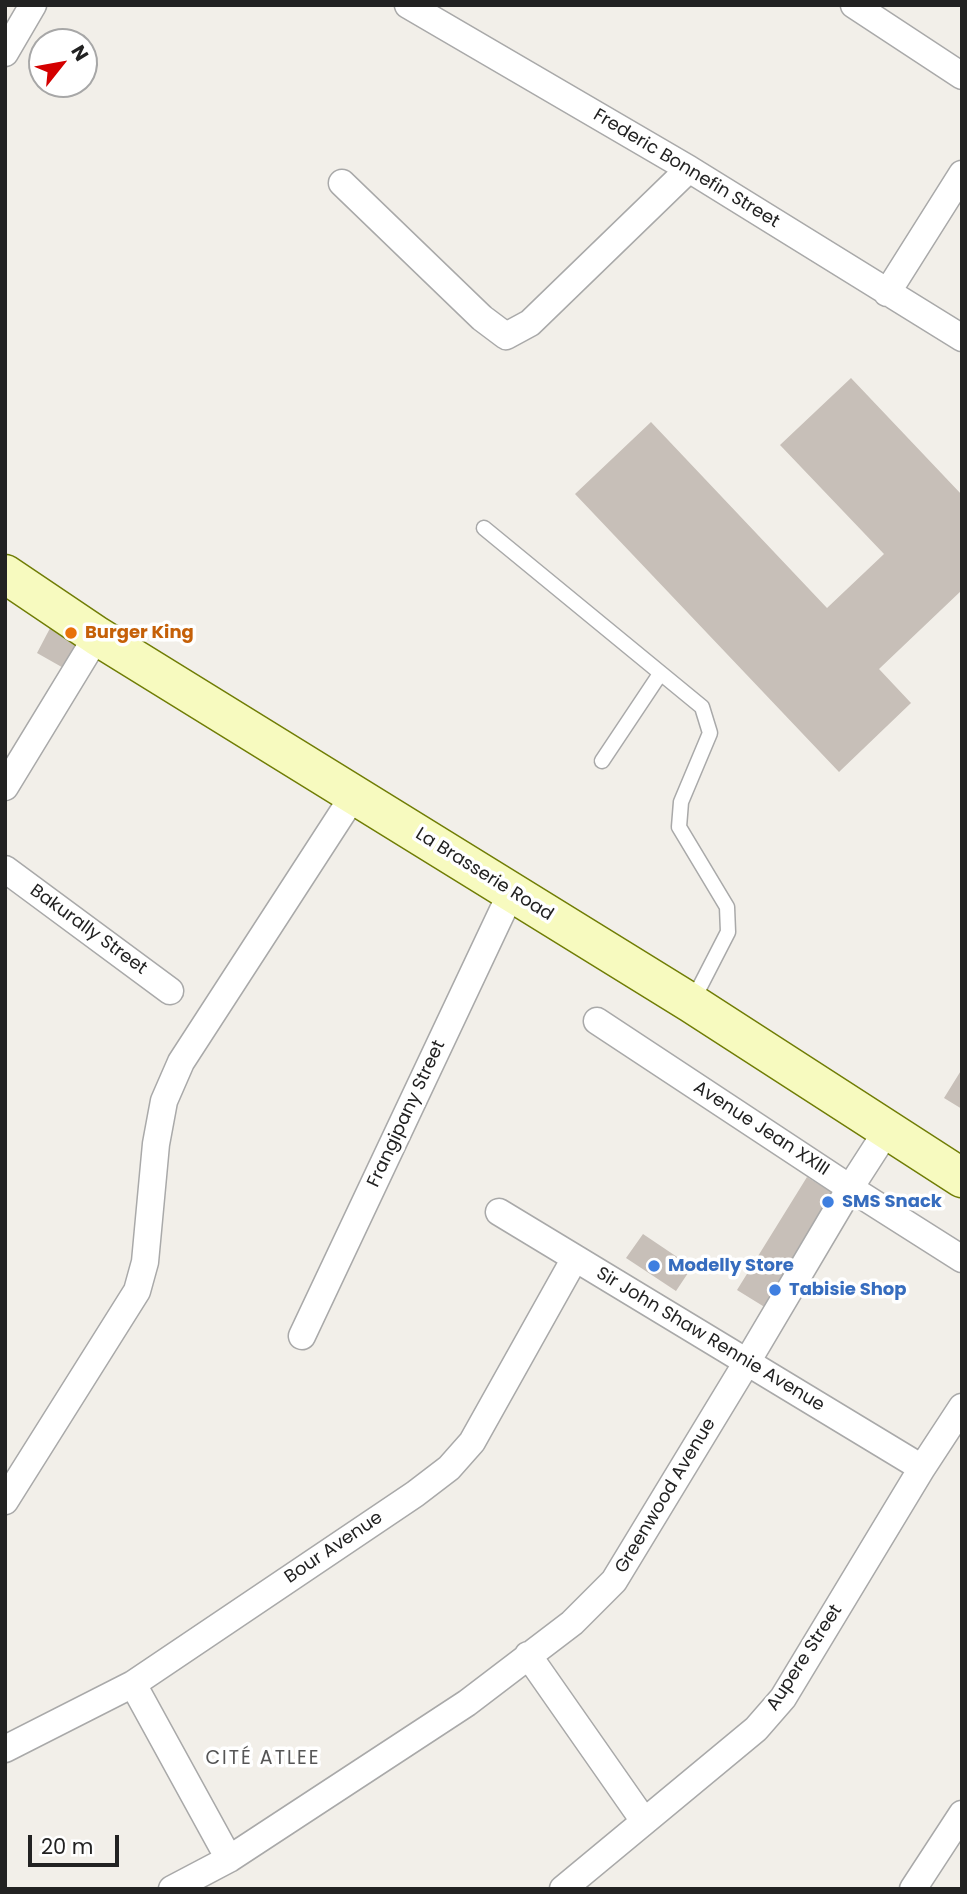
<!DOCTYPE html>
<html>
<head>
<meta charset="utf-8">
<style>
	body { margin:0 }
	#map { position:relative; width:967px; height:1894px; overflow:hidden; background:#f2efe9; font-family:Poppins,sans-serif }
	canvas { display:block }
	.frame { position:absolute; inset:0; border:7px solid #222; pointer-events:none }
	.north { position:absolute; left:28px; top:28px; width:70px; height:70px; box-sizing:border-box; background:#fff; border:2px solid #a7a7a7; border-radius:50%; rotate:59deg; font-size:19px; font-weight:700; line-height:28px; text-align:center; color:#222 }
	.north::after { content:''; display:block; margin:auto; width:24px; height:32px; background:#d40000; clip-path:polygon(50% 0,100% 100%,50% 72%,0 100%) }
	.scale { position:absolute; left:28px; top:1835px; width:91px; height:32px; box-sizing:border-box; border:4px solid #222; border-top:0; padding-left:9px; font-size:21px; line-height:24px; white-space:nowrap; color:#222; -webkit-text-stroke:5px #fff; paint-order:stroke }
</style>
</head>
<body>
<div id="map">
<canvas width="967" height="1894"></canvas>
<div class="frame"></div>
<div class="north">N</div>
<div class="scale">20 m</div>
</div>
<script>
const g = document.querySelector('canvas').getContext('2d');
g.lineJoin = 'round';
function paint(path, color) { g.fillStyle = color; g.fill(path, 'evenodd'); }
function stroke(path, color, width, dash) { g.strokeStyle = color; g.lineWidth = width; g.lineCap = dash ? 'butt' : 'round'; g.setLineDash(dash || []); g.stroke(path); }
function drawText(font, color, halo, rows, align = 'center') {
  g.font = font + ' Poppins,sans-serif'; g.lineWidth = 7; g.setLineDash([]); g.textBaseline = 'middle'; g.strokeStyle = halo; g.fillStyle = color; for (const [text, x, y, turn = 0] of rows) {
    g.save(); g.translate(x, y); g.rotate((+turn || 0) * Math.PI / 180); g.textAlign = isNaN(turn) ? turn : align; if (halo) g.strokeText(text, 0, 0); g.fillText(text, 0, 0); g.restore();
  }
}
const building = new Path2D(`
	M851 378 962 495V590L879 669 911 703 839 772 575 494 651 422 827 608 884 554 780 445Z
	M58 613 89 630 67 670 37 653Z
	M962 1069V1109L944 1098Z
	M807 1177 836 1195 771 1311 737 1290Z
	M643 1234 692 1267 676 1291 626 1258Z`);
const service = new Path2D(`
	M484 528 702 707 710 733 681 802 679 827 727 907 728 932 692 1002
	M602 761 660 674`);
const minor = new Path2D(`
	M408 5 689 169 962 338
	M854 5 962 76
	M5 53 33 5
	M342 183 482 318 506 336 530 323 689 169
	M887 293 962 174
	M5 787 97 636
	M5 869 170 991
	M597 1021 850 1188 962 1259
	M499 1212 922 1468
	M302 1336 511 893
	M5 1501 137 1291 145 1262 156 1144 164 1101 181 1062 354 795
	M528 1655 644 1821
	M133 1684 229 1859
	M5 1749 133 1684 415 1494 449 1468 472 1442 575 1258
	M172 1889 229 1859 467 1703 572 1623 614 1581 747 1362 850 1188 888 1129
	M563 1889 756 1729 783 1698 922 1468 962 1407
	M913 1889 962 1814`);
const secondary = new Path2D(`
	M5 574 97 636 691 1003 962 1178`);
const markers = [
	[71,633,7,"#e8710a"],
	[828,1202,7,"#3f7fe0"],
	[654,1266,7,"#3f7fe0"],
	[775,1290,7,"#3f7fe0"]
];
const streetNames = [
	["Frederic Bonnefin Street",686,169,31],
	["La Brasserie Road",484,875,32],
	["Bakurally Street",88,930,36],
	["Frangipany Street",407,1114,-65],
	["Avenue Jean XXIII",761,1129,33],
	["Sir John Shaw Rennie Avenue",710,1340,31],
	["Greenwood Avenue",666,1496,-59],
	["Bour Avenue",334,1548,-34],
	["Aupere Street",805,1658,-57]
];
const foodNames = [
	["Burger King",85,633]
];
const shopNames = [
	["SMS Snack",842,1202],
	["Modelly Store",668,1266],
	["Tabisie Shop",789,1290]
];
const neighbourhoodNames = [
	["CITÉ ATLEE",263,1759]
];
paint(building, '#c7bfb8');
stroke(service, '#a9a9a9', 17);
stroke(minor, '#a9a9a9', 29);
stroke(secondary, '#707d05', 41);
stroke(service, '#fff', 14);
stroke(minor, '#fff', 26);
stroke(secondary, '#f7fabf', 38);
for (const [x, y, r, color] of markers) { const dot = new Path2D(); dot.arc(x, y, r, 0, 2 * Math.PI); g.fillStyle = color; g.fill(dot); stroke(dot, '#fff', 2.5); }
drawText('18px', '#222', '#fff', streetNames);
drawText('bold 18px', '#c56008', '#fff', foodNames, 'left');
drawText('bold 18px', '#366cbe', '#fff', shopNames, 'left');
g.letterSpacing = '2px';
drawText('19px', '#555', '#fff', neighbourhoodNames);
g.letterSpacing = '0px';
</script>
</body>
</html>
